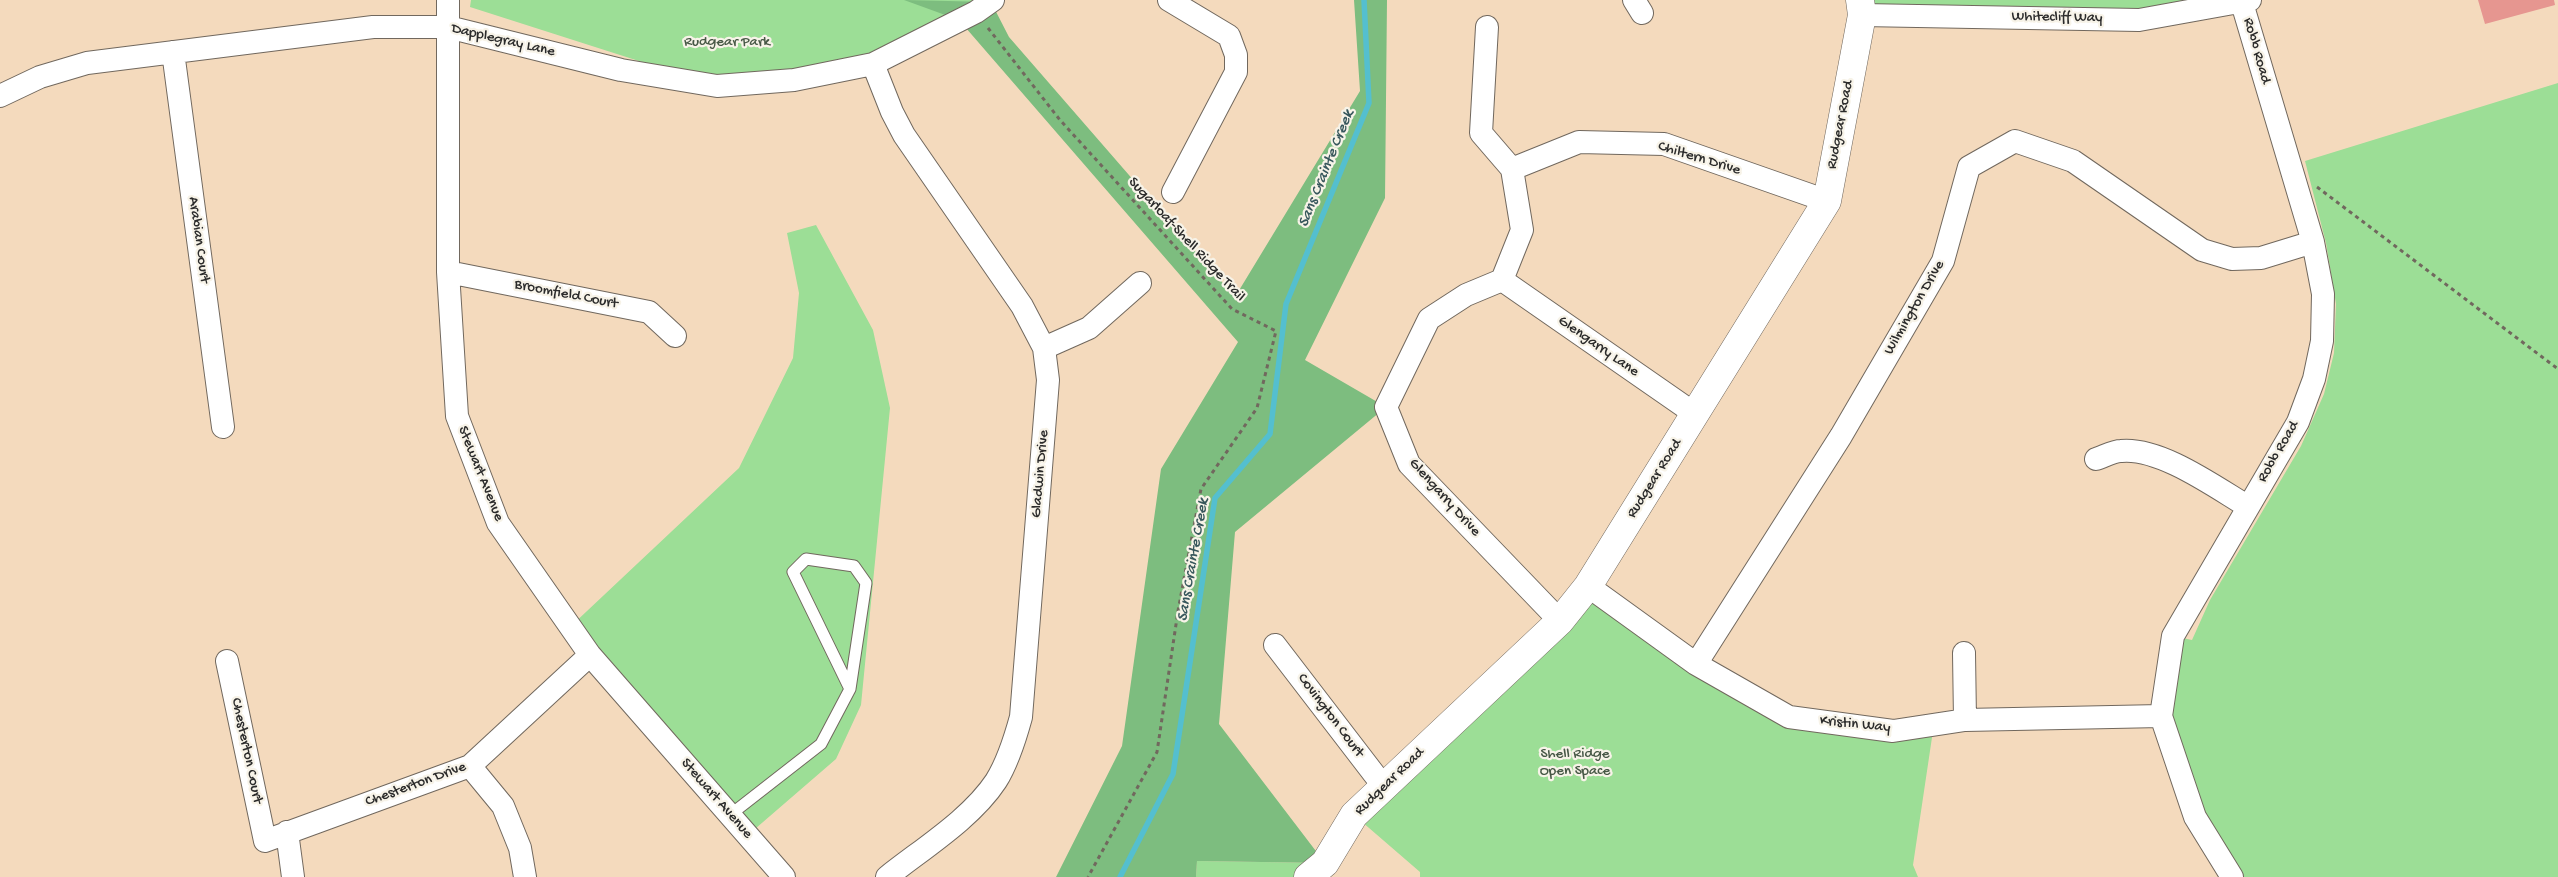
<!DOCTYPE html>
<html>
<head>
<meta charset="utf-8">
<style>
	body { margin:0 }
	canvas { display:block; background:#f4dabd }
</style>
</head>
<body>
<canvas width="2558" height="877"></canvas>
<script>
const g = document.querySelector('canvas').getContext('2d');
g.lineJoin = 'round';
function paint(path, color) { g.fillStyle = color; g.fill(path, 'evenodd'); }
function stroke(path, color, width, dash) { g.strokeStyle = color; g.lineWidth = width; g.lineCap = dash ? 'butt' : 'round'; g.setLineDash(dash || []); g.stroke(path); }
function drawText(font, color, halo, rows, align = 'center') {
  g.font = font + ' "Gochi Hand",sans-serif'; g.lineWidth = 4.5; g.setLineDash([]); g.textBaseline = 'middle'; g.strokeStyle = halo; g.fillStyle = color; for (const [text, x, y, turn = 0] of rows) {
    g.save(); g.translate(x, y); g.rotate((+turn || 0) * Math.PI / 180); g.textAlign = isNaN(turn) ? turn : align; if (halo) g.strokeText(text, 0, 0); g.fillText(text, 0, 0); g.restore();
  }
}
const green = new Path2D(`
	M471 0H990L873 64 717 86 470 7Z
	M1860 0H2250L2139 20 1862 15Z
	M2558 83V877H2232L2161 716 2173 636 2192 640 2210 600 2301 446 2324 394 2334 353 2336 304 2326 243 2305 161Z
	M816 225 873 330 890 408 861 705 836 759 748 835 570 627 739 468 793 358 799 293 787 233Z
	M1588 586 1789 717 1934 724 1913 865 1918 877H1420V872L1354 815Z
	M1197 861 1325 863 1308 877H1196Z`);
const forest = new Path2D(`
	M904 0 991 2 1009 37 1235 297 1360 91 1354 0H1387L1385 198 1305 360 1386 407 1235 532 1219 724 1325 863 1197 861 1196 877H1056L1122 746 1161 469 1238 342 959 20Z`);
const stream = new Path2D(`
	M1120 877 1173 774 1215 498 1270 434 1286 304 1369 103 1364 0`);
const building = new Path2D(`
	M2478 0H2554L2555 5 2485 24Z`);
const path = new Path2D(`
	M988 28 1060 120 1232 309 1276 331 1257 408 1201 489 1178 611 1157 752 1088 877
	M2317 187 2558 369`);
const service = new Path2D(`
	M730 815 821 744 850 689 866 583 854 566 806 559 793 572 850 689`);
const minor = new Path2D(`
	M448 0V272L457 416 498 523 590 655 784 877
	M1169 0 1229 36 1236 55V72L1173 192
	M1634 0 1642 13
	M1862 15 2139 20 2250 0
	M1487 27 1481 133 1512 169 1522 230 1502 280 1466 295 1429 319 1386 407 1409 464 1560 621
	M173 52 223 427
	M873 64 892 112 904 135 1022 306 1044 348 1048 380 1021 717C1015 739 1008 762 996 781 971 819 922 849 887 877
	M0 96 40 77 87 63 373 27H448L621 70 717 86 794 80 873 64 976 12 993 0
	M1512 169 1579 142 1664 144 1827 201
	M448 272 649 312 675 336
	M1502 280 1695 414
	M1044 348 1089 328 1140 283
	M2096 459C2103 457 2113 451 2121 451 2160 447 2215 487 2247 506
	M1588 586 1696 664 1789 717 1893 731 1965 720 2161 716
	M1275 645 1384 787
	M1964 653 1965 720
	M227 661 265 841 470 766 590 655
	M1696 664 1841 436 1943 261 1969 167 2015 141 2073 161 2202 250 2232 259 2261 258 2313 242
	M470 766 503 806 520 848 525 877
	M287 832 293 877
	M2232 877 2195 817 2161 716 2173 636 2298 422 2314 379 2322 341 2323 294 2313 242 2242 3`);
const tertiary = new Path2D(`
	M1308 877 1325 863 1354 815 1560 621 1588 586 1827 201 1862 15 1860 0`);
const streetNames = [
	["Whitecliff Way",2057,18,1],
	["Dapplegray Lane",503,41,13],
	["Robb Road",2256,51,74],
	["Rudgear Road",1841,125,-79],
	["Chiltern Drive",1699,159,17],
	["Arabian Court",198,240,82],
	["Sugarloaf-Shell Ridge Trail",1186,240,47],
	["Broomfield Court",566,295,11],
	["Wilmington Drive",1915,308,-60],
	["Glengarry Lane",1598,347,35],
	["Robb Road",2279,452,-60],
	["Stewart Avenue",480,474,68],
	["Gladwin Drive",1041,474,-85],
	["Rudgear Road",1655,479,-58],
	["Glengarry Drive",1444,498,48],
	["Covington Court",1330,716,53],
	["Kristin Way",1855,725,6],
	["Chesterton Court",246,751,78],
	["Rudgear Road",1390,782,-44],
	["Chesterton Drive",416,785,-20],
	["Stewart Avenue",716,799,49]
];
const parkNames = [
	["Rudgear Park",727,43],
	["Shell Ridge",1575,755],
	["Open Space",1575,772]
];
const waterNames = [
	["Sans Crainte Creek",1327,169,-68],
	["Sans Crainte Creek",1194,560,-80]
];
paint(green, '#9cde96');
paint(forest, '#7dbd7f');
stroke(stream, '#54bfcf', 5.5);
paint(building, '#e69690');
stroke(service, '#71685e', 13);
stroke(minor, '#71685e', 24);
stroke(tertiary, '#71685e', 29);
stroke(path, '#71685e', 3, [4, 4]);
stroke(service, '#fff', 11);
stroke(minor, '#fff', 22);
stroke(tertiary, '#fff', 28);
drawText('15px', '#2b2b2b', '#f7f3e8', streetNames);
drawText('15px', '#475846', '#f7f3e8', parkNames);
drawText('italic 16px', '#37575c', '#f7f3e8', waterNames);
</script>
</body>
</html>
